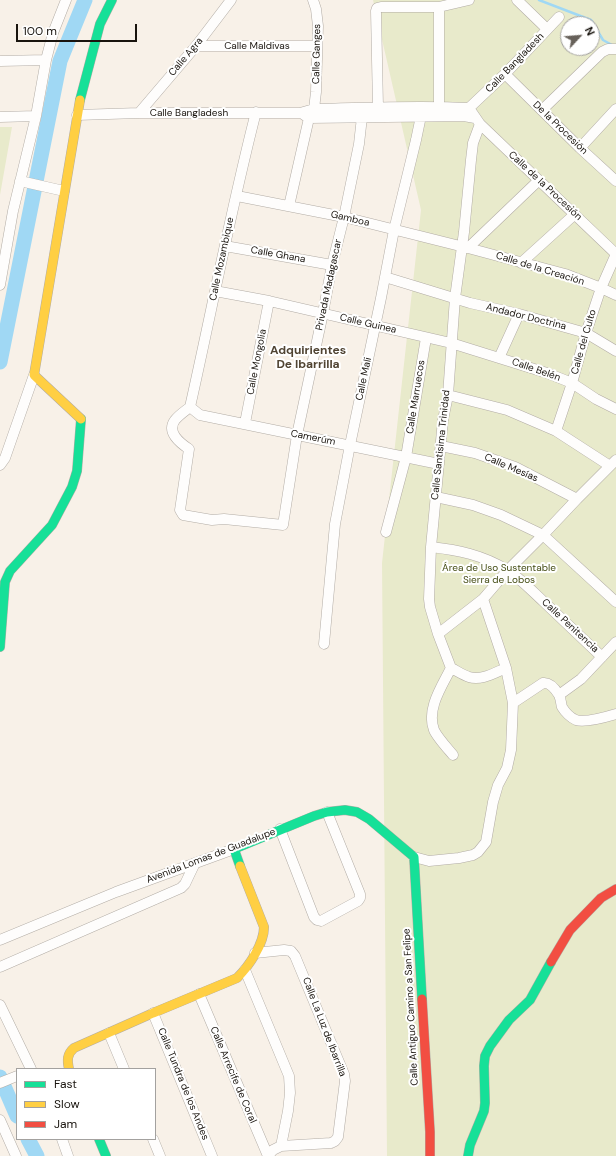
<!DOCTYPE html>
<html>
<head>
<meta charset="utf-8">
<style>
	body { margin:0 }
	#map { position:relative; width:616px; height:1156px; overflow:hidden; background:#f8f1e8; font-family:"DM Sans",sans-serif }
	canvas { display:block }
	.legend { position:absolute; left:16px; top:1068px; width:140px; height:72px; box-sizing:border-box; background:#fff; border:1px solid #a3a19f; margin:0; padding:5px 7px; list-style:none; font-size:12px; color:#19140e }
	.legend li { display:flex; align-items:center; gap:8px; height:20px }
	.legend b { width:20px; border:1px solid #a3a19f }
	.north { position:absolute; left:560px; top:16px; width:40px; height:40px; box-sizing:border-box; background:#fff; border:1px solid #a3a19f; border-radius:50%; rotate:64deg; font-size:11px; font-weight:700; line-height:16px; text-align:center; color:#19140e }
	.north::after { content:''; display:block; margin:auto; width:14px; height:18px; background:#67615a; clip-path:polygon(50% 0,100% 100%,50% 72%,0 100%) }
	.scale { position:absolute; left:16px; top:24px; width:121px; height:18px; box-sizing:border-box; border:2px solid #19140e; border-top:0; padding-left:5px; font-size:12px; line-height:14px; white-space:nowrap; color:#19140e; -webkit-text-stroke:3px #fff; paint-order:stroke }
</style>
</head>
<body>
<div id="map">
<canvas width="616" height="1156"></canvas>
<ul class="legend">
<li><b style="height:5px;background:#16e098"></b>Fast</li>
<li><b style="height:5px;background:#ffcf43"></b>Slow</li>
<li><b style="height:5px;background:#f24e42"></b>Jam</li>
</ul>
<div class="north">N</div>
<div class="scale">100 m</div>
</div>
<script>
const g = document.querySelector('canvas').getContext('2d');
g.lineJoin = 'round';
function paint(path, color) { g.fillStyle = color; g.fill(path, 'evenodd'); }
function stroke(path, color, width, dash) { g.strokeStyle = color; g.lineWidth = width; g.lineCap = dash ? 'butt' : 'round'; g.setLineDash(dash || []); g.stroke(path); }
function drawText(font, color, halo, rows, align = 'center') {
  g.font = font + ' "DM Sans",sans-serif'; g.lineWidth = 4; g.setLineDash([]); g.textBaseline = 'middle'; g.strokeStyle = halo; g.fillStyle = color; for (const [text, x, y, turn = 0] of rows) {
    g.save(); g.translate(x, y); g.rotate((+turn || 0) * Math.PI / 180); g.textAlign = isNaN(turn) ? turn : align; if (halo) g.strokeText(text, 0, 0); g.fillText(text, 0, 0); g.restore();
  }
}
const green = new Path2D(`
	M373 0H616V1156H387L382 563 421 210ZM568 24H592V48H568Z
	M0 127H12L0 195Z`);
const stream = new Path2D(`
	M539 0 591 20 603 40 612 45`);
const river = new Path2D(`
	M0 362 60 61 85 0
	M0 1077 17 1116
	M28 1139 37 1156`);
const street = new Path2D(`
	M517 0 547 29
	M196 46H317
	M0 61 46 60
	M505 74 580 148 616 181
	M439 106V7
	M378 107 376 11 377 8 381 7H439L469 0
	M542 110 602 52 608 49H616
	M139 113 196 46 231 0
	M466 113 469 108 505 74 559 17
	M77 115 139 113H300L314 109C366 108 417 105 469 108L480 124 616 254
	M304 115 309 118 464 116 475 118
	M0 117 36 116
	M580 148 616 109
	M20 181 64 191
	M237 196 344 217 468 248 565 274 601 288 616 295
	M289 206 309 118 314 109 316 92 318 26 316 9 313 0
	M225 246 332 265
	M468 248 538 181
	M521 263 575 214
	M385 277 470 303 519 314 586 333 616 351
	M0 285 13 211 36 116 46 60 53 33 66 0
	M215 291 269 301 451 343 547 373 572 383 596 399 616 409
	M499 358 519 314
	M448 395 507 410 556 431 610 466
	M190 407C185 411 179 415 175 420 166 432 180 443 189 449L180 510 183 515 212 520 224 519 283 525 297 435 323 313 332 265 344 217 359 144 362 117
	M190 407C212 309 231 209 256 112
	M190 407 200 415 439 464
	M245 423 269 301
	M556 431 572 383 586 333 601 288 616 254
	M441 446 475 453 515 467 577 499
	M0 465 5 458 34 375
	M436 497 473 505 501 515 543 535 616 602
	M386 532 406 457 426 338
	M431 547C458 550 483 555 507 570 520 578 532 591 544 602 563 620 583 639 602 657
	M438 634 483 599 508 570 543 535 577 499 616 460
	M324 644 335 524 350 445 381 298 394 230 416 140 421 116
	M451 668C457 671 463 675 469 677 481 681 494 673 506 668
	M559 695 581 679 616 642
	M513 703 543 683C550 682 556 690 559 695 561 699 561 704 562 707 565 712 571 718 576 720 586 723 606 717 616 714
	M453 755C448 749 437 737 434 730 426 709 442 686 451 668L438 634 430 607 429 599 431 547 443 420 448 395 455 298 464 232 471 160 473 143 480 124
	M280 829 314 917 317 920 321 921 358 901 360 898V894L327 812
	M414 857 429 861 459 858 473 855 478 852 486 842 493 802 498 785 507 768 511 750 513 703 506 668 483 599
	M0 940 116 892 234 849
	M255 953 284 950 291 951 295 956 344 1074 345 1081 338 1137 335 1141 331 1143 281 1146 273 1150 268 1156
	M0 967 181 888 185 884 195 863
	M245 970 289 1076 290 1093 288 1111 281 1146
	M199 994 268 1156
	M0 1005 31 1069
	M153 1013 212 1156
	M109 1033 124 1069
	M0 1083 17 1076
	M0 1120 16 1156
	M62 1139 68 1156
	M153 1139 160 1156`);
const fast = new Path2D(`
	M80 100 100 24 112 0
	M0 647 5 582 10 571 52 525 72 487 77 471 81 419
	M240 866 234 849 314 816 327 812 345 810 357 812 369 819 414 857 422 999
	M99 1139 106 1156
	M468 1156 470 1145 484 1111 485 1103 484 1066 485 1056 490 1046 509 1020 530 1000 551 962`);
const slow = new Path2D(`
	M80 100 34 375 81 419
	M69 1069C67 1060 67 1054 74 1048L153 1013 237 978C249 966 264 944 264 927L240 866`);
const jam = new Path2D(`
	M551 962 570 930 601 898 616 889
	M422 999 430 1132V1156`);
const streetNames = [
	["Calle Maldivas",257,46],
	["Calle Ganges",317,54,-89],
	["Calle Agra",186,57,-50],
	["Calle Bangladesh",515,63,-46],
	["Calle Bangladesh",189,113],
	["De la Procesión",560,128,44],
	["Calle de la Procesión",545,186,43],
	["Gamboa",350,219,13],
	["Calle Ghana",278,255,10],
	["Calle Mozambique",222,259,-78],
	["Calle de la Creación",540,269,17],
	["Privada Madagascar",329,285,-78],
	["Andador Doctrina",526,317,14],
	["Calle Guinea",368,324,13],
	["Calle del Culto",584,342,-74],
	["Calle Mongolia",257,362,-79],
	["Calle Belén",536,370,19],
	["Calle Mali",364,379,-78],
	["Calle Marruecos",416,397,-81],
	["Camerúm",313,438,11],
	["Calle Santisima Trinidad",441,445,-84],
	["Calle Mesías",511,468,23],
	["Calle Penitencia",570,626,43],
	["Avenida Lomas de Guadalupe",211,856,-21],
	["Calle Antiguo Camino a San Felipe",411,1007,-93],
	["Calle La Luz de Ibarrilla",324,1027,69],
	["Calle Arrecife de Coral",233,1075,67],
	["Calle Tundra de los Andes",183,1084,68]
];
const parkNames = [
	["Área de Uso Sustentable",499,568],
	["Sierra de Lobos",499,580]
];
const quarterNames = [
	["Adquirientes",308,351],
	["De Ibarrilla",308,365]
];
paint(green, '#e8eacb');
stroke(stream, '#a0d8f4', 2.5);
stroke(river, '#a0d8f4', 15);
stroke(street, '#b2aca5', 11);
stroke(fast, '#b2aca5', 10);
stroke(slow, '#b2aca5', 10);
stroke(jam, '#b2aca5', 10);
stroke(street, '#fefdfc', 10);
stroke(fast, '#16e098', 9);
stroke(slow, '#ffcf43', 9);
stroke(jam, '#f24e42', 9);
drawText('10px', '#19140e', '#fff', streetNames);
drawText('10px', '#454d15', '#fff', parkNames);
drawText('bold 12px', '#504433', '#fff', quarterNames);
</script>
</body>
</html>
